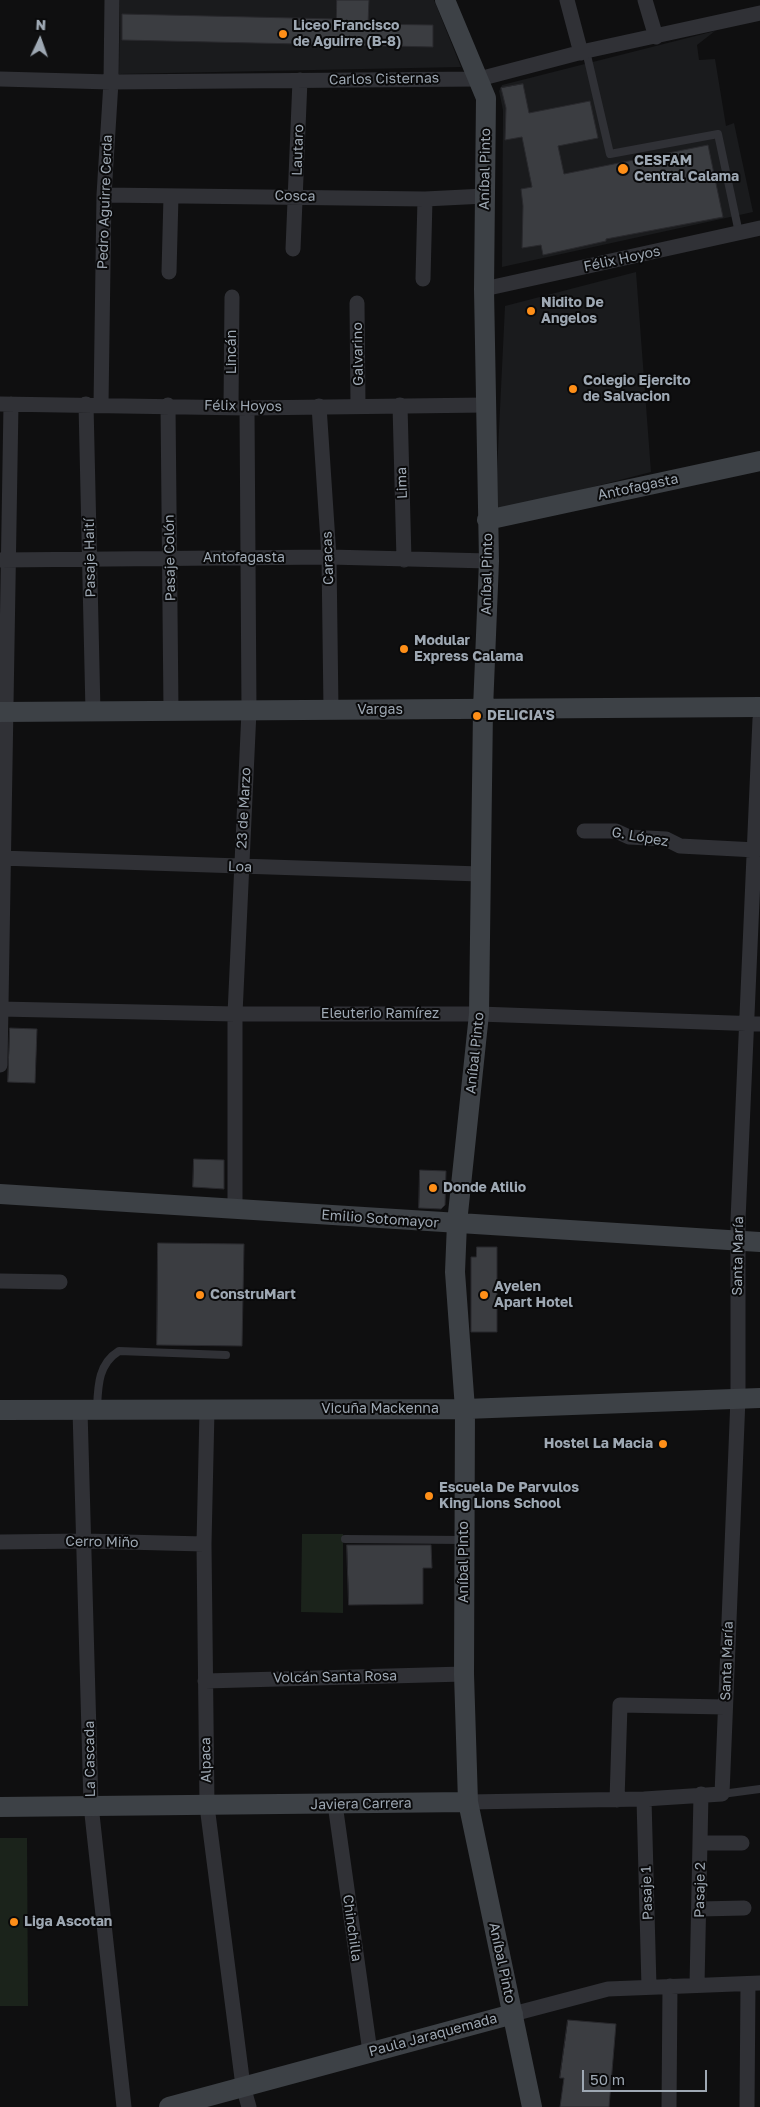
<!DOCTYPE html>
<html>
<head>
<meta charset="utf-8">
<style>
	body { margin:0 }
	#map { position:relative; width:760px; height:2107px; overflow:hidden; background:#0f0f10; font-family:"Golos Text",sans-serif }
	canvas { display:block }
	.north { position:absolute; left:15px; top:15px; width:50px; height:50px; -webkit-text-stroke:4px #0a0a0b; paint-order:stroke; rotate:3deg; font-size:14px; font-weight:700; line-height:20px; text-align:center; color:#9ea8b3 }
	.north::after { content:''; display:block; margin:auto; width:18px; height:22px; background:#9ea8b3; clip-path:polygon(50% 0,100% 100%,50% 72%,0 100%) }
	.scale { position:absolute; left:582px; top:2070px; width:125px; height:22px; box-sizing:border-box; border:2px solid #9ea8b3; border-top:0; padding-left:6px; font-size:15px; line-height:18px; white-space:nowrap; color:#9ea8b3; -webkit-text-stroke:4px #0a0a0b; paint-order:stroke }
</style>
</head>
<body>
<div id="map">
<canvas width="760" height="2107"></canvas>
<div class="north">N</div>
<div class="scale">50 m</div>
</div>
<script>
const g = document.querySelector('canvas').getContext('2d');
g.lineJoin = 'round';
function paint(path, color) { g.fillStyle = color; g.fill(path, 'evenodd'); }
function stroke(path, color, width, dash) { g.strokeStyle = color; g.lineWidth = width; g.lineCap = dash ? 'butt' : 'round'; g.setLineDash(dash || []); g.stroke(path); }
function drawText(font, color, halo, rows, align = 'center') {
  g.font = font + ' "Golos Text",sans-serif'; g.lineWidth = 4; g.setLineDash([]); g.textBaseline = 'middle'; g.strokeStyle = halo; g.fillStyle = color; for (const [text, x, y, turn = 0] of rows) {
    g.save(); g.translate(x, y); g.rotate((+turn || 0) * Math.PI / 180); g.textAlign = isNaN(turn) ? turn : align; if (halo) g.strokeText(text, 0, 0); g.fillText(text, 0, 0); g.restore();
  }
}
const built = new Path2D(`
	M120 0H434L461 67 119 74Z
	M715 31 697 45 699 60 715 59 726 126 734 123 753 212 502 267 503 110 499 91 502 85Z
	M636 272 651 472 495 512 505 306Z`);
const green = new Path2D(`
	M302 1534H343V1613L301 1612Z
	M0 1838H27L28 2006H0Z`);
const building = new Path2D(`
	M337 0H369L368 24 433 25V47L122 40V14L336 19Z
	M523 84 529 113 590 101 598 138 558 146 564 174 708 145 723 217 606 239V241L543 255 541 245 522 248 523 206 521 189 532 187 522 137 505 140 506 108 501 88Z
	M10 1028 37 1029 35 1083 8 1082Z
	M194 1159 224 1160V1189L193 1187Z
	M420 1170 446 1171 445 1205 441 1209 419 1208Z
	M158 1243 244 1244 242 1346 157 1345Z
	M477 1247H497V1332H471V1257H476Z
	M347 1545H431L432 1568H423V1604L349 1605Z
	M568 2020 616 2024 609 2107H560L564 2078H560Z`);
const lane = new Path2D(`
	M586 51 610 154 718 134 739 233
	M97 1409C98 1386 98 1364 119 1351L226 1355
	M345 1539 463 1540
	M722 1794 760 1789`);
const street = new Path2D(`
	M567 0 581 53
	M645 0 656 37
	M0 79 111 82 479 79 586 51 760 13
	M104 195 425 199 485 196
	M293 249 300 80
	M169 272 171 196
	M423 279 425 199
	M484 289 760 228
	M357 303 358 405
	M0 404 247 408 486 405
	M86 404 93 712
	M101 405 104 195 111 82 112 0
	M168 405 171 711
	M400 405 404 560
	M319 406 329 557 331 710
	M231 407 232 297
	M0 560 329 557 489 561
	M584 831H616L629 837 666 839 680 846 756 850
	M0 858 480 874
	M0 1009 235 1014H479L760 1024
	M0 1065 11 404
	M235 1209V1014L249 711 247 408
	M0 1281 60 1282
	M80 1410 91 1805 124 2107
	M207 1410 204 1544 207 1806 243 2086 249 2107
	M0 1542 85 1541 204 1544
	M205 1681 464 1674
	M644 1799 649 1987
	M617 1800 620 1705 725 1707
	M468 1802 644 1799 722 1794 738 1398V1220L760 719
	M335 1804 370 2052
	M701 1843H742
	M700 1909 744 1908
	M697 1985 701 1794
	M513 2014 608 1989 760 1983
	M669 2107 670 1986
	M747 2107 748 1984`);
const secondary = new Path2D(`
	M445 0 486 98 484 289 489 561 483 709 479 1014 457 1223 455 1272 465 1409 464 1674 468 1802 532 2107
	M487 520 760 461
	M0 712 760 707
	M0 1194 760 1242
	M0 1410 465 1409 760 1398
	M0 1807 468 1802
	M169 2107 513 2014`);
const markers = [
	[283,34,5,"#ff8f18"],
	[623,169,6,"#ff8f18"],
	[531,311,5,"#ff8f18"],
	[573,389,5,"#ff8f18"],
	[404,649,5,"#ff8f18"],
	[477,716,5,"#ff8f18"],
	[433,1188,5,"#ff8f18"],
	[200,1295,5,"#ff8f18"],
	[484,1295,5,"#ff8f18"],
	[663,1444,5,"#ff8f18"],
	[429,1496,5,"#ff8f18"],
	[14,1922,5,"#ff8f18"]
];
const poiNames = [
	["Liceo Francisco",293,26],
	["de Aguirre (B-8)",293,42],
	["CESFAM",634,161],
	["Central Calama",634,177],
	["Nidito De",541,303],
	["Angelos",541,319],
	["Colegio Ejercito",583,381],
	["de Salvacion",583,397],
	["Modular",414,641],
	["Express Calama",414,657],
	["DELICIA'S",487,716],
	["Donde Atilio",443,1188],
	["Ayelen",494,1287],
	["Apart Hotel",494,1303],
	["ConstruMart",210,1295],
	["Hostel La Macia",653,1444,"right"],
	["Escuela De Parvulos",439,1488],
	["King Lions School",439,1504],
	["Liga Ascotan",24,1922]
];
const streetNames = [
	["Carlos Cisternas",384,79,-1],
	["Lautaro",298,150,-88],
	["Aníbal Pinto",485,169,-89],
	["Cosca",295,196,1],
	["Pedro Aguirre Cerda",105,202,-88],
	["Félix Hoyos",622,259,-12],
	["Lincán",232,352,-90],
	["Galvarino",358,354,-91],
	["Félix Hoyos",243,406,1],
	["Lima",402,483,-92],
	["Antofagasta",638,487,-12],
	["Pasaje Haití",90,558,-91],
	["Pasaje Colón",170,558,-91],
	["Antofagasta",244,558],
	["Caracas",328,558,-92],
	["Aníbal Pinto",487,574,-89],
	["Vargas",380,710],
	["23 de Marzo",244,808,-87],
	["G. López",640,837,10],
	["Loa",240,867,2],
	["Eleuterio Ramírez",380,1014],
	["Aníbal Pinto",475,1053,-84],
	["Emilio Sotomayor",380,1219,4],
	["Santa María",738,1256,-89],
	["Vicuña Mackenna",380,1409],
	["Cerro Miño",102,1542,1],
	["Aníbal Pinto",464,1562,-90],
	["Santa María",727,1661,-88],
	["Volcán Santa Rosa",335,1677,-1],
	["La Cascada",90,1759,-91],
	["Alpaca",206,1760,-91],
	["Javiera Carrera",361,1804,-1],
	["Pasaje 2",700,1890,-89],
	["Pasaje 1",647,1893,-92],
	["Chinchilla",352,1928,82],
	["Aníbal Pinto",502,1963,78],
	["Paula Jaraquemada",433,2035,-15]
];
paint(built, '#1a1b1d');
paint(green, '#1b231b');
paint(building, '#3b3d41');
stroke(building, '#29292d', 1);
stroke(lane, '#303136', 8);
stroke(street, '#303136', 15);
stroke(secondary, '#3d4146', 20);
for (const [x, y, r, color] of markers) { const dot = new Path2D(); dot.arc(x, y, r, 0, 2 * Math.PI); g.fillStyle = color; g.fill(dot); stroke(dot, '#0a0a0b', 2); }
drawText('bold 14px', '#9ea8b3', '#0a0a0b', poiNames, 'left');
drawText('14px', '#9ea8b3', '#0a0a0b', streetNames);
</script>
</body>
</html>
